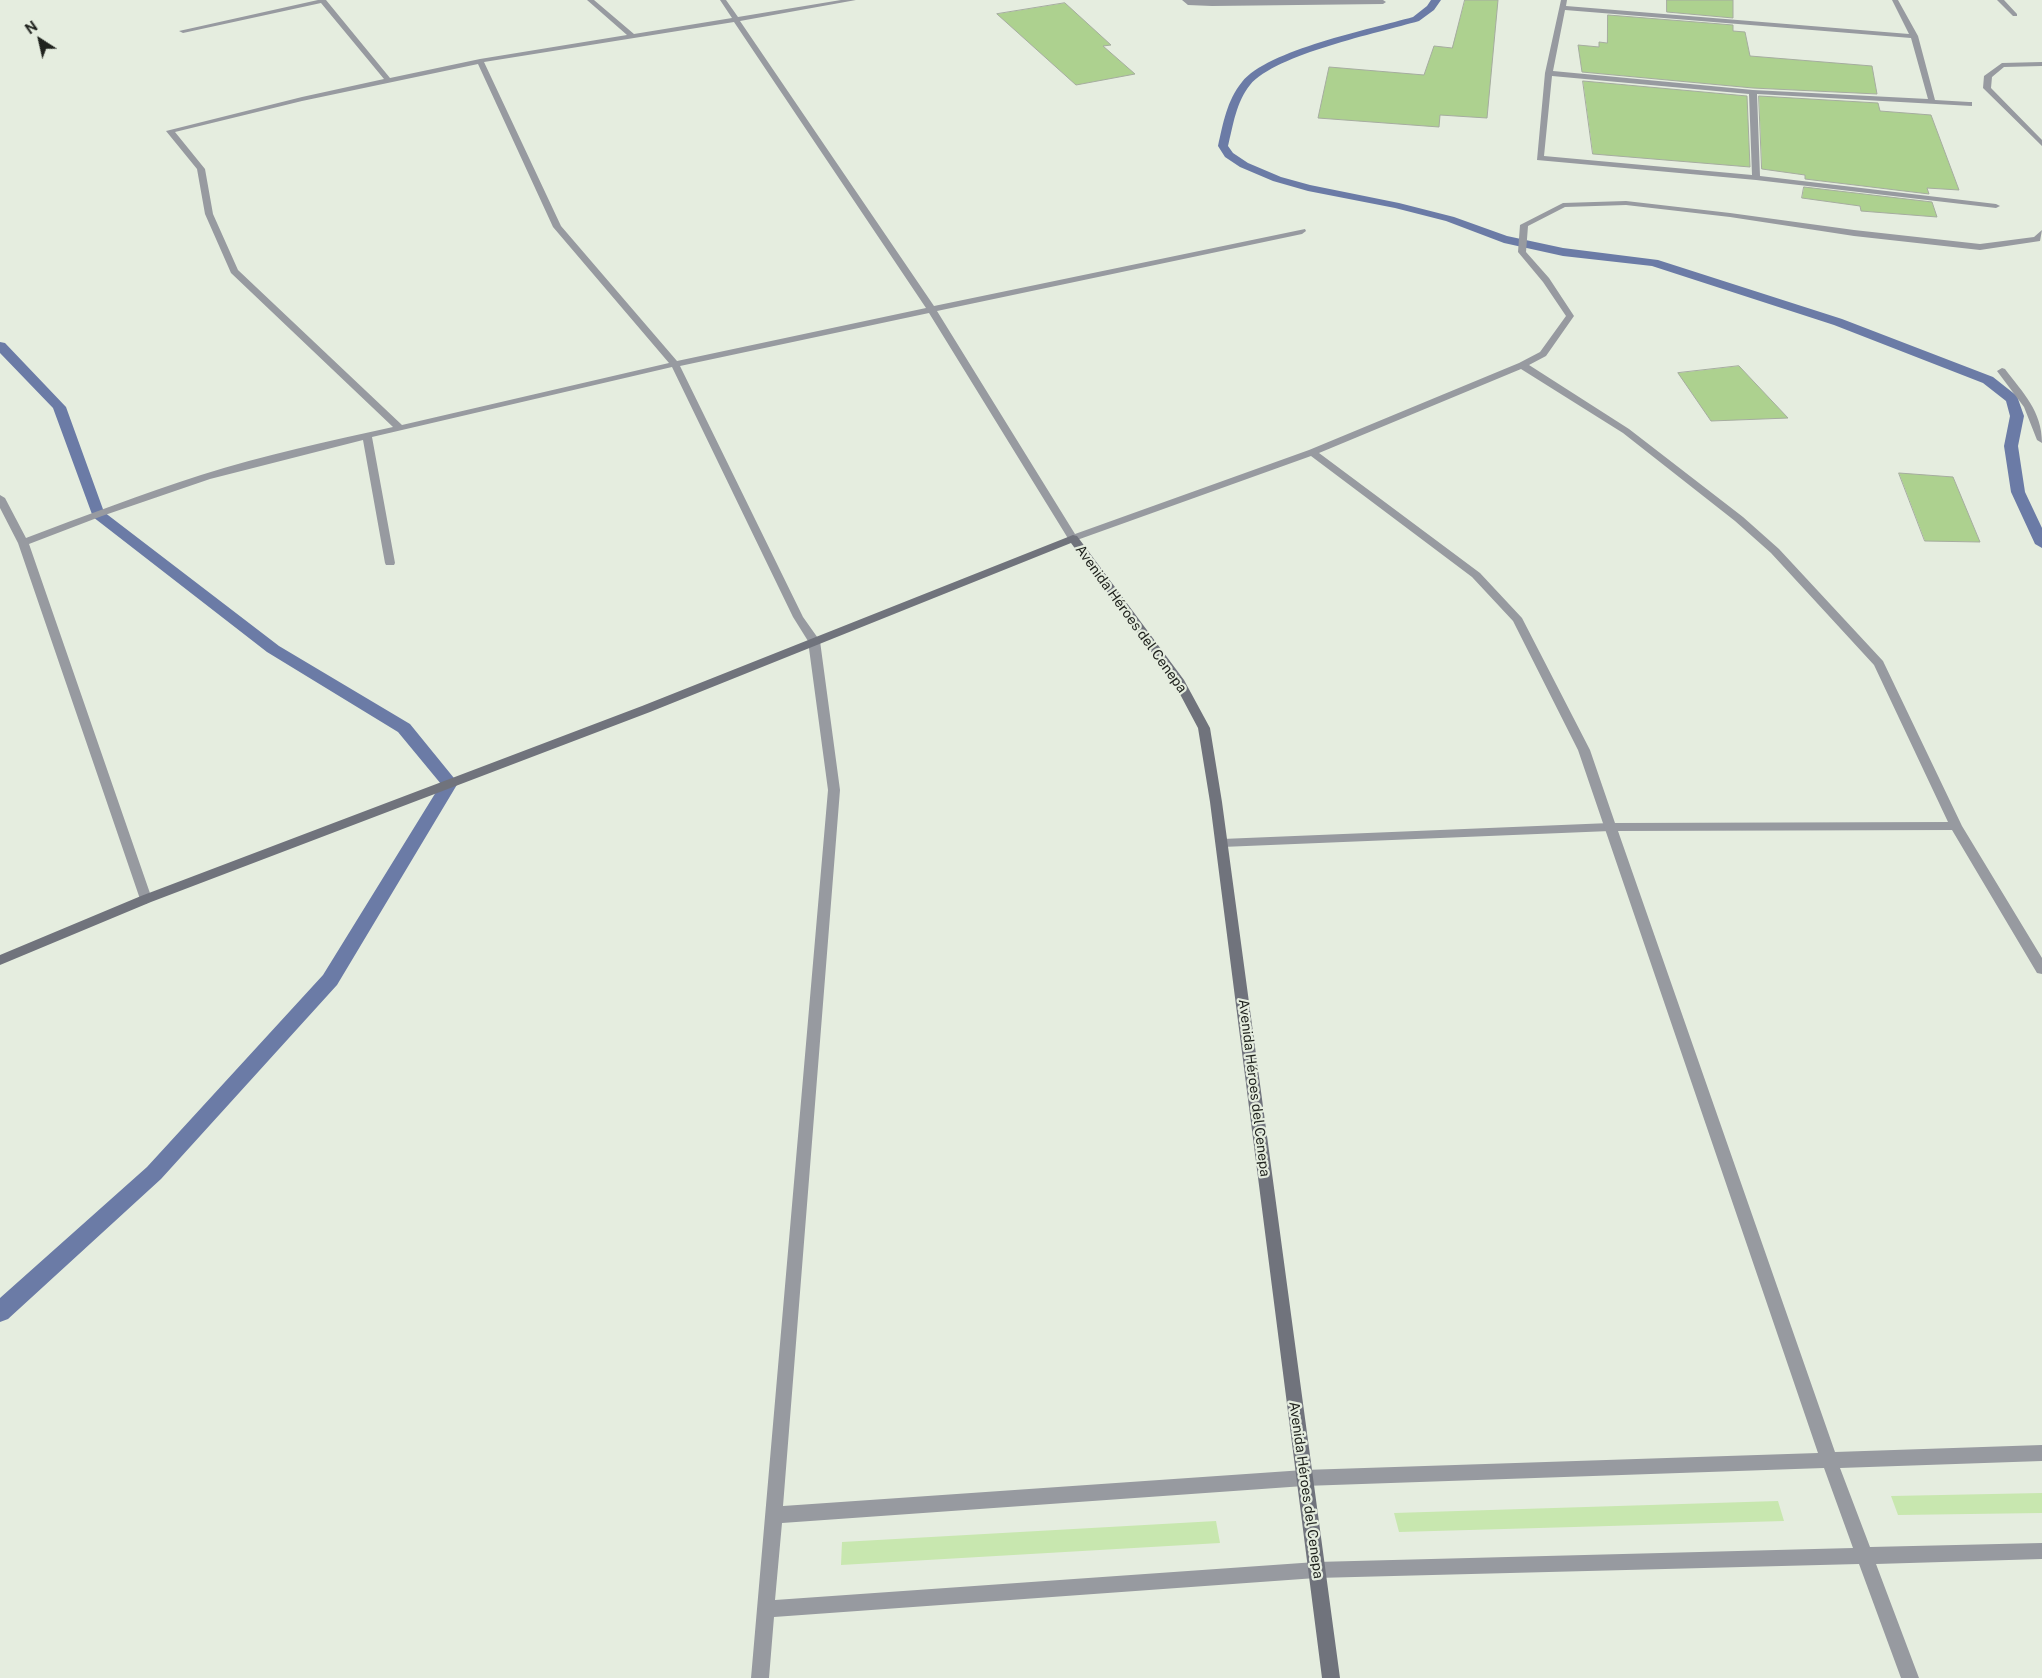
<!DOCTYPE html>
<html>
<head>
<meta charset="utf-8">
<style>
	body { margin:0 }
	#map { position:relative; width:2042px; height:1678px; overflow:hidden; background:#e5eddf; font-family:"Public Sans",sans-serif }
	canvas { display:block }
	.north { position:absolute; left:15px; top:15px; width:50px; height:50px; -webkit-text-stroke:4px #e5eddf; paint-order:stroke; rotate:325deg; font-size:14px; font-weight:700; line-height:20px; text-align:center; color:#20231e }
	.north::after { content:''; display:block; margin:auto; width:18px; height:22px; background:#20231e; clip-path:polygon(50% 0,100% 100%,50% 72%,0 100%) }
</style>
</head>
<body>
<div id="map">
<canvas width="2042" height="1678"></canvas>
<div class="north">N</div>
</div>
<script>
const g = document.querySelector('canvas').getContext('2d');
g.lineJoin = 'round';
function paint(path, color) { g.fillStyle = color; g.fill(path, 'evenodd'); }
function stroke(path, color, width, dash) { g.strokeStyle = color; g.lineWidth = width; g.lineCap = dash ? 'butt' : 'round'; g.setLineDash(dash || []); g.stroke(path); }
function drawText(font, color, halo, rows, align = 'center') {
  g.font = font + ' "Public Sans",sans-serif'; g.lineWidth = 4.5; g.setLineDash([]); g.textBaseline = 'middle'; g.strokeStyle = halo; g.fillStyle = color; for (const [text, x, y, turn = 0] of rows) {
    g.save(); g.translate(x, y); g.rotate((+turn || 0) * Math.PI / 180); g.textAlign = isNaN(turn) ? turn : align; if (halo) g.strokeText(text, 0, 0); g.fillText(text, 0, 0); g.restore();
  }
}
const green = new Path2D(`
	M2042 1493V1513L1898 1515 1891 1496Z
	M1778 1501 1784 1521 1399 1532 1394 1513Z
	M1216 1521 1220 1543 841 1565 842 1542Z`);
const stream = new Path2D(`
	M1431 0H1441L1434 10 1419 21C1378 33 1276 54 1250 85 1236 102 1233 126 1228 146L1233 153 1248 163 1281 177 1310 185 1399 203 1454 217 1507 236 1563 248 1658 260 1842 319 1993 377 2017 396 2024 416 2018 446 2025 492 2042 528V548L2035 544 2011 492 2004 446 2010 416 2006 401 1983 383 1834 325 1652 266 1563 256 1504 243 1446 221 1395 208 1308 191 1273 181 1240 167 1225 157 1218 146C1223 124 1227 100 1242 82 1267 50 1371 29 1413 17L1427 6Z
	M0 342 5 343 66 407 104 512 279 646 410 724 458 783 337 985 161 1179 8 1319 0 1322V1298L147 1167 323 975 441 784 398 732 267 652 93 517 53 408 0 353Z`);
const building = new Path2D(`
	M1465 0H1498L1487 118 1440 115 1439 127 1318 118 1329 67 1424 75 1434 46 1452 48Z
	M1667 0H1733V18L1667 12Z
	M1065 3 1111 45 1103 46 1135 74 1076 85 997 14Z
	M1608 15 1733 25V31L1745 32 1750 56 1872 66 1877 94 1753 88 1582 72 1578 45 1599 47V42L1607 43Z
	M1583 81 1747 96 1750 167 1593 154Z
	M1759 96 1878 103 1880 111 1931 115 1959 190 1927 188 1929 194 1805 179V175L1762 169Z
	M1804 187 1932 202 1937 217 1861 211 1860 206 1802 198Z
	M1739 366 1788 418 1711 421 1678 373Z
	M1899 473 1953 477 1980 542 1925 541Z`);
const lane = new Path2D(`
	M1610 823 1616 827 1610 831 1222 847 1216 843 1222 839Z`);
const street = new Path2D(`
	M318 0H326L390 78 480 59 627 35 587 0H594L634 34 732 18 720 0H726L738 17 841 0H856L740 21 934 306 1305 229 1306 231 1302 234 937 311 1075 534 1309 450 1519 363 1540 352 1566 316 1543 282 1518 252 1520 225 1563 203 1626 201 1730 213 1854 230 1980 244 2034 237 2042 230 2040 241 1980 250 1854 236 1730 217 1626 205 1565 207 1528 226 1526 252 1549 278 1574 316 1546 356 1529 365 1629 429 1743 517 1779 549 1883 661 1962 826 2042 958V974L2037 973 1952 830 1618 831 1835 1452 2042 1445V1461L1840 1468 1870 1547 2042 1543V1559L1876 1564 1919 1678H1901L1859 1564 1316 1578 774 1617 769 1678H751L828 790 808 641 793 617 672 367 372 437 395 563 394 565H386L385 563 363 440 210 479 102 516 29 544 152 899 146 904 140 899 18 543 0 508V495L5 498 26 538C84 516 142 494 201 475 264 455 330 441 393 427L231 273 205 214 197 169 166 131 302 97 384 79 321 3 183 33 179 31ZM734 22 926 308 677 361 561 226 484 62ZM478 64 553 227 669 363 402 425 238 270 213 214 205 169 175 132 302 101ZM929 313 1069 540H1077L1311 456 1472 577 1513 621 1578 750 1818 1453 1304 1470 783 1506 840 790 820 641 803 617 680 366ZM1521 369 1623 433 1735 521 1771 553 1874 665 1948 822 1615 823 1590 750 1522 618 1480 573 1319 453ZM1824 1468 1853 1548 1316 1562 775 1600 782 1523 1304 1486Z
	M1182 0H1383L1386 2 1383 4 1212 6 1188 5Z
	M1561 0H1567L1566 6 1909 34 1892 0H1898L1918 36 1935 100 1969 102H1972V106L1757 94 1760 176 1996 204 2000 206 1996 208 1756 180 1537 160 1545 73ZM1565 10 1911 38 1928 99 1753 90 1553 71ZM1552 76 1749 94 1752 175 1544 156Z
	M1997 0H2004L2017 14V16H2013Z
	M2042 62V66L2004 67 1992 77 1991 88 2042 140V146L1983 88 1984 76 2002 63Z
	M2002 368 2005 369C2023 393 2042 411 2042 443L2037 440 2024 407 1997 371Z`);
const secondary = new Path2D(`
	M1073 535 1077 536 1184 680 1210 728 1222 802 1340 1678H1322L1210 802 1198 728 1173 681 1071 543 650 712 151 902 0 965V955L141 896 642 706Z`);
const streetNames = [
	["Avenida Héroes del Cenepa",1131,619,54],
	["Avenida Héroes del Cenepa",1254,1088,83],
	["Avenida Héroes del Cenepa",1306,1490,82]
];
paint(green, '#c8e7af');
paint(stream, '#6b7ba6');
paint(building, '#add18f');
stroke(building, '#a5ac9f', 1);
paint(lane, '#979aa0');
paint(street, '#979aa0');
paint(secondary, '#70737c');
drawText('14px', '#20231e', '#e5eddf', streetNames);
</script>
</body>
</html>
